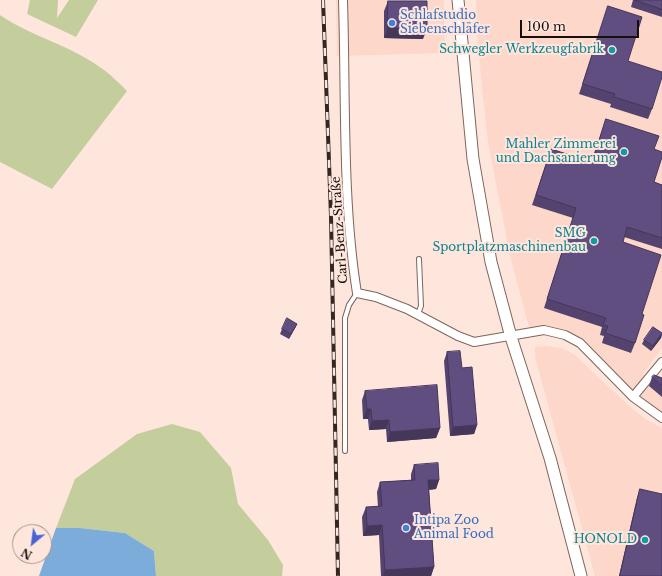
<!DOCTYPE html>
<html>
<head>
<meta charset="utf-8">
<style>
	body { margin:0 }
	#map { position:relative; width:662px; height:576px; overflow:hidden; background:#fee6dd; font-family:"Libre Baskerville",serif }
	canvas { display:block }
	.north { position:absolute; left:12px; top:524px; width:40px; height:40px; box-sizing:border-box; background:#fee6dd; border:1px solid #a29089; border-radius:50%; rotate:209deg; font-size:11px; font-weight:700; line-height:16px; text-align:center; color:#180e0a }
	.north::after { content:''; display:block; margin:auto; width:14px; height:18px; background:#4963d7; clip-path:polygon(50% 0,100% 100%,50% 72%,0 100%) }
	.scale { position:absolute; left:520px; top:20px; width:119px; height:18px; box-sizing:border-box; border:2px solid #180e0a; border-top:0; padding-left:5px; font-size:12px; line-height:14px; white-space:nowrap; color:#180e0a; -webkit-text-stroke:3px #fee6dd; paint-order:stroke }
</style>
</head>
<body>
<div id="map">
<canvas width="662" height="576"></canvas>
<div class="north">N</div>
<div class="scale">100 m</div>
</div>
<script>
const g = document.querySelector('canvas').getContext('2d');
g.lineJoin = 'round';
function paint(path, color) { g.fillStyle = color; g.fill(path, 'evenodd'); }
function stroke(path, color, width, dash) { g.strokeStyle = color; g.lineWidth = width; g.lineCap = dash ? 'butt' : 'round'; g.setLineDash(dash || []); g.stroke(path); }
function drawText(font, color, halo, rows, align = 'center') {
  g.font = font + ' "Libre Baskerville",serif'; g.lineWidth = 4; g.setLineDash([]); g.textBaseline = 'middle'; g.strokeStyle = halo; g.fillStyle = color; for (const [text, x, y, turn = 0] of rows) {
    g.save(); g.translate(x, y); g.rotate((+turn || 0) * Math.PI / 180); g.textAlign = isNaN(turn) ? turn : align; if (halo) g.strokeText(text, 0, 0); g.fillText(text, 0, 0); g.restore();
  }
}
const built = new Path2D(`
	M336 0H444L445 53 337 56Z
	M476 0H662V348L643 374 647 381 633 397 565 334 530 331 510 256 488 142 482 88 476 20Z
	M545 346 562 348 575 355 629 406 647 420 662 428V576H595L535 357V347Z
	M649 379 659 386 662 382V418L634 397Z`);
const green = new Path2D(`
	M30 0H58L57 18 69 0H98L76 37 27 14Z
	M0 15C32 37 73 46 104 70 112 76 120 84 127 91L52 189 0 162Z
	M172 424 200 432 231 468 238 504 268 540 283 565 282 576H156L154 551 125 533 80 528H56L75 479 137 434Z`);
const water = new Path2D(`
	M56 528H80L125 533 154 551 156 576H39Z`);
const service = new Path2D(`
	M418 314 421 306 419 259
	M345 451V318L349 305 357 293`);
const minor = new Path2D(`
	M343 0C346 95 342 200 357 293L376 297 407 309 458 336 474 342 544 330 565 335 580 343 633 397 662 418
	M633 397 662 362`);
const secondary = new Path2D(`
	M458 0 473 159 491 262 511 337 550 458 581 576`);
const rail = new Path2D(`
	M323 0 331 216 338 576`);
const wall = new Path2D(`
	M633 0H662V17L631 7Z
	M388 1 423 39 384 38V11Z
	M608 6 628 61 652 109 648 119 610 107 611 104 579 94Z
	M606 119 654 149V182L662 185V249L624 237 623 242 642 314 635 343 631 353 602 343 604 336 600 335 602 327 544 308 573 218 532 205 551 149 591 162Z
	M297 324 295 328 289 339 280 334 282 329Z
	M662 334 661 338 651 351 642 344 644 340Z
	M447 352 462 368 477 425 474 434 450 436 444 361Z
	M652 377 662 385V397L649 386Z
	M365 391 440 428 436 438 387 442 386 429 369 430 368 419H363L362 400Z
	M414 465 439 480 436 489 429 490 434 567 431 576H381L379 535 363 536 362 517 366 507H378L377 492 380 482 411 480V474Z
	M640 489 662 576H619L637 498Z`);
const shadedWall = new Path2D(`
	M388 28 427 29 423 39 384 38Z
	M297 324 295 328 289 339 291 334Z
	M662 334 661 338 651 351 653 346Z
	M367 409H371L368 419H363Z
	M389 420 386 429 369 430 372 421Z
	M477 425 474 434 450 436 453 427Z
	M440 428 436 438 387 442 390 432Z
	M428 480H439L436 489 425 490Z
	M382 525 379 535 363 536 367 526Z
	M434 567 431 576H383L385 570Z`);
const building = new Path2D(`
	M635 0H662V9Z
	M388 1H427V29L388 28Z
	M608 6 642 17 628 61 662 72V77L652 109 614 97 615 94 583 84Z
	M606 119 659 136 654 149 662 152V157L654 182 662 185V238L627 227 623 242 661 255 642 314 644 315 635 343 605 333 608 326 603 325 606 318 547 299 576 208 536 195 551 149 592 162Z
	M287 318 297 324 291 334 282 329Z
	M653 327 662 333 653 346 644 340Z
	M460 351 462 368 472 367 477 425 453 427 447 352Z
	M654 375 662 378V385L652 377Z
	M437 385 440 428 390 432 389 420 372 421 371 409H367L365 391Z
	M438 463 439 480H428L434 567 385 570 382 525 367 526 366 507 382 506 380 482 415 480 414 465Z
	M640 489 662 494V576H620Z`);
const markers = [
	[392,23,4,"#3f7fe0"],
	[612,50,4,"#0f9aa8"],
	[624,152,4,"#0f9aa8"],
	[594,241,4,"#0f9aa8"],
	[406,528,4,"#3f7fe0"],
	[645,540,4,"#0f9aa8"]
];
const shopNames = [
	["Schlafstudio",400,16],
	["Siebenschläfer",400,30],
	["Intipa Zoo",414,521],
	["Animal Food",414,535]
];
const cultureNames = [
	["Schwegler Werkzeugfabrik",604,50],
	["Mahler Zimmerei",616,145],
	["und Dachsanierung",616,159],
	["SMG",586,234],
	["Sportplatzmaschinenbau",586,248],
	["HONOLD",637,540]
];
const streetNames = [
	["Carl-Benz-Straße",340,230,-94]
];
paint(built, '#fdd7c9');
paint(green, '#c4ce9d');
paint(water, '#7cacd9');
stroke(service, '#7e655b', 6);
stroke(minor, '#7e655b', 10);
stroke(secondary, '#7e655b', 13);
stroke(service, '#fff', 4);
stroke(minor, '#fff', 8);
stroke(secondary, '#fff', 11);
stroke(rail, '#322722', 4);
stroke(rail, '#fee6dd', 2.5, [8]);
paint(wall, '#53436e');
paint(shadedWall, '#44375a');
paint(building, '#614e80');
stroke(building, '#44375a', 1);
for (const [x, y, r, color] of markers) { const dot = new Path2D(); dot.arc(x, y, r, 0, 2 * Math.PI); g.fillStyle = color; g.fill(dot); stroke(dot, '#fee6dd', 1.5); }
drawText('12px', '#366cbe', '#fee6dd', shopNames, 'left');
drawText('12px', '#0d838f', '#fee6dd', cultureNames, 'right');
drawText('12px', '#180e0a', '#fee6dd', streetNames);
</script>
</body>
</html>
